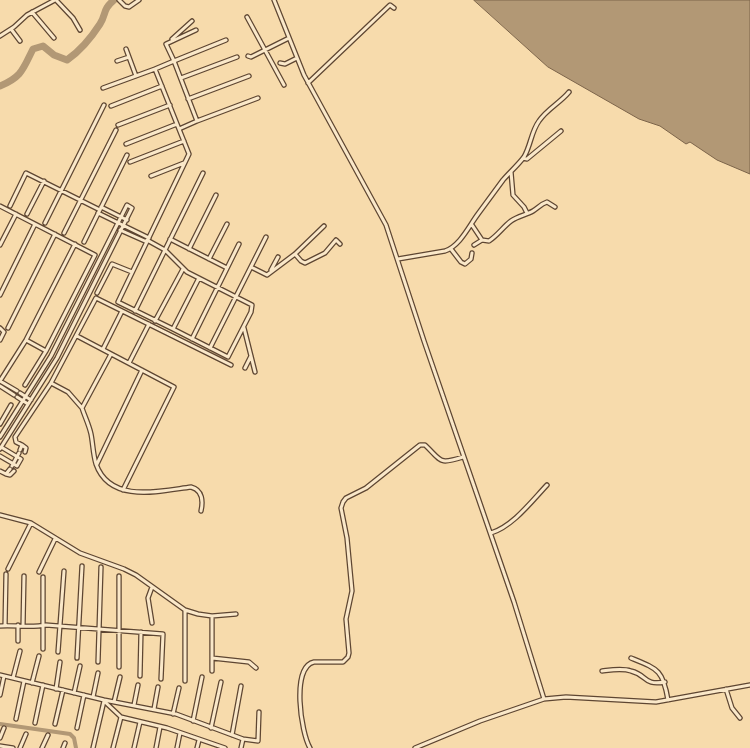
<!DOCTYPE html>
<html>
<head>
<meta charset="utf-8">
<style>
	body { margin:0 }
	canvas { display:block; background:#f7dbac }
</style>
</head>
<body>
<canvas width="750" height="748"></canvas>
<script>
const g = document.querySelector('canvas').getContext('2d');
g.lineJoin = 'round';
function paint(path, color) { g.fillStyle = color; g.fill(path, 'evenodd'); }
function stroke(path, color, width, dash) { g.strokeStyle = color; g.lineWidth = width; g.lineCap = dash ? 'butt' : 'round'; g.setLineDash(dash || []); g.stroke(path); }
const water = new Path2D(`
	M474 0H750V174L717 160 690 142 686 144 660 126 639 119 548 67Z`);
const canal = new Path2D(`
	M0 724 70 734 74 738 76 748`);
const river = new Path2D(`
	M0 86C22 77 23 69 33 49L43 46 54 55 67 60C80 51 91 38 100 24 107 13 102 10 114 0`);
const street = new Path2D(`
	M56 0 73 18 80 30
	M119 0 125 6 129 7 139 0
	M274 0 304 75 386 225 424 341 514 602 544 699
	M32 12 54 38
	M247 17 284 85
	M11 29 20 41
	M196 30 166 44 174 61 226 40
	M0 36 14 27 27 15 55 0
	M172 39 192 21
	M126 49 136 76
	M248 56 251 57 289 38
	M117 61 129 57
	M280 63 285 64 297 58
	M155 69 174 61 197 121 179 129
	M181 78 237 57
	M308 83 390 5 394 8
	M103 88 155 69 189 154 118 302 173 329 199 278
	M188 99 249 76
	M111 106 162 86
	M197 121 258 98
	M118 125 170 105
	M126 144 177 124
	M523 158 527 159 561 131
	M130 162 184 141
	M511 172 513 195 524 207 527 213
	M151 176 184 163
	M0 206 95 255 46 351 25 385
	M10 206 26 173 100 210
	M101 207 127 220
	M98 213 149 238
	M27 214 44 181
	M45 223 104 105
	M472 225 482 240 474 245
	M120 230 147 242
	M64 233 116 130
	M170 239 227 268
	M147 240 165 250 203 173
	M482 240 489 241C498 235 503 227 511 221 518 216 526 215 533 211 538 208 541 204 547 202L555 207
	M84 242 127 155
	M0 245 16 214
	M189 249 216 195
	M451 249 461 262 465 264 471 259 472 253
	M295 254 301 261 305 263 325 253 336 240 340 244
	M209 259 227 224
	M398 259 445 251C460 246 469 226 478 214 486 203 495 191 503 180 510 172 518 165 524 157 531 145 531 132 539 121 547 109 560 103 569 92
	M251 267 267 275 295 254 324 226
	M271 270 278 257
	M97 293 112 264 132 272
	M0 295 35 224
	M135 311 165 250 187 272 252 305 251 312 228 357 173 329
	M155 321 183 269
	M0 328 4 332 0 340
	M8 328 55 234
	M244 328 255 372
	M77 336 174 387 123 490
	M192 339 239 244
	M26 340 46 351
	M210 348 266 237
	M103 349 122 311
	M129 363 149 324
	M245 368 251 356
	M0 381 26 340 75 244
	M0 381 17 391
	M51 383 68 392 82 408 111 354
	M0 386 14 395
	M20 393 31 400
	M17 397 28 404
	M82 408C85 417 89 425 91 434 93 444 93 454 96 464 110 504 160 491 191 487 203 490 203 502 201 511
	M0 424 11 405
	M0 437 51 356 127 205 132 208 57 358 0 449
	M22 445 16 442 15 437 51 383 96 298 231 365
	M20 450 22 445 26 448 25 452
	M0 456 17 466 21 459 1 447
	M97 464 142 370
	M12 466 19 453
	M10 469 6 474 10 475 14 471
	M0 471 6 474
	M0 515 31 523 80 553 124 569 136 575 185 610 198 614 212 616 236 614
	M491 533C513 526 531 502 547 485
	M8 569 31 523
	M39 572 55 539
	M152 587 148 598 152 623
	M18 625V641
	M0 626C16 625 31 628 46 625L163 634 161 679
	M5 626 6 574
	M23 626 24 576
	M43 649V577
	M58 652 64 571
	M77 658 82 566
	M212 658 249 662 256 668
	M631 658C658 669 663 670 668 700
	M98 662 101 567
	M119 667V576
	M212 671V616
	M602 671C611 670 622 668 631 671 648 675 643 686 665 682
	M0 675 104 700 176 714 243 739 258 741 259 712
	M140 676 141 632
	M13 678 20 651
	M185 681V610
	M32 683 39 656
	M56 689 60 662
	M726 689 732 708 740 718
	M74 693 80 666
	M0 695 4 676
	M93 697 98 673
	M104 701 121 717 167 728 225 748
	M114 702 120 677
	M134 705 138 685
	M154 709 158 687
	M173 714 179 688
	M16 719 24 681
	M193 721 202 677
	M35 723 43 685
	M55 724 63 690
	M77 728 84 695
	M211 728 221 682
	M232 735 241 686
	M0 738 4 728
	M0 746 13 748
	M20 748 26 734
	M42 748 48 735
	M63 748 65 743
	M93 748 104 701
	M113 748 121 717
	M134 748 140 722
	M156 748 160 727
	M177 748 180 733
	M197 748 199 740
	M241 748 243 739
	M310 748C301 733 291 667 314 662H343L348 657 349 653 346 619 352 591 347 538 341 508 343 502 346 498 366 488 420 445H425C442 461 438 465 463 457
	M415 748 480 721 544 699 566 697 656 702 750 685`);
paint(water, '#b29875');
stroke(water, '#7c644a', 1);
stroke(canal, '#b29875', 4);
stroke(river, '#b29875', 7);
stroke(street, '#5e4632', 5.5);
stroke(street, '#fae8c9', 3);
</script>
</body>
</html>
